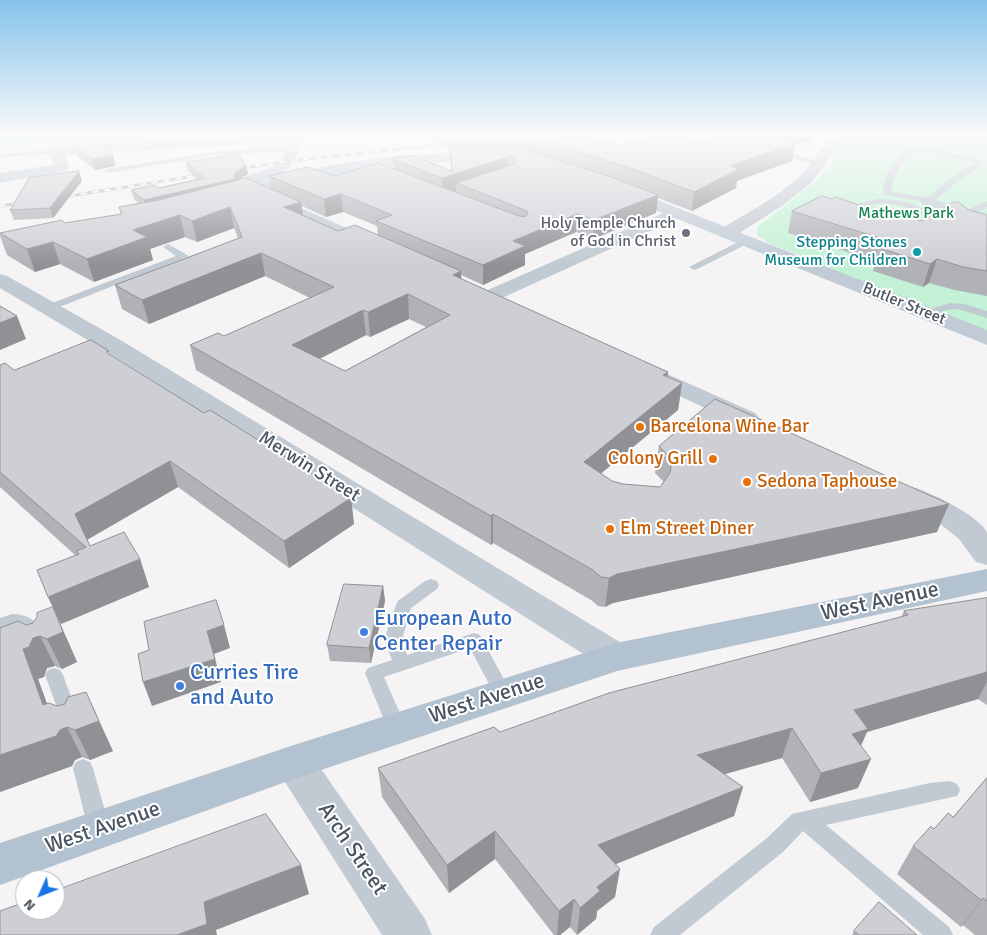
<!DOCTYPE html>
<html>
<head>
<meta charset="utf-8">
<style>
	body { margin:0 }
	#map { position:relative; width:987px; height:935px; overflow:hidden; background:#f5f3f3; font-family:Signika,sans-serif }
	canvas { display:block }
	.north { position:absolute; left:15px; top:870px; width:50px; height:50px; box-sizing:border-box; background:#fff; border:1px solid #b7bbc0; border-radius:50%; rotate:226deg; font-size:14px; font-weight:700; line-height:20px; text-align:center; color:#4a5661 }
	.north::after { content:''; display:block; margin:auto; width:18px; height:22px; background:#1a73e8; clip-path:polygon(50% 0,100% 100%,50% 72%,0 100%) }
</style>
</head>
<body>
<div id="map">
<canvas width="987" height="935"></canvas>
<div class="north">N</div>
</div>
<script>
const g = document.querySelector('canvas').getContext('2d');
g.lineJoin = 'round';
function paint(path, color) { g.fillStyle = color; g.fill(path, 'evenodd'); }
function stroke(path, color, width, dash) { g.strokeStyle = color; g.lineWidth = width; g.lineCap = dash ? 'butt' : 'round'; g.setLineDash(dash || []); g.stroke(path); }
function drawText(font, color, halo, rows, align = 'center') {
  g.font = font + ' Signika,sans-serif'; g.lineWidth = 4; g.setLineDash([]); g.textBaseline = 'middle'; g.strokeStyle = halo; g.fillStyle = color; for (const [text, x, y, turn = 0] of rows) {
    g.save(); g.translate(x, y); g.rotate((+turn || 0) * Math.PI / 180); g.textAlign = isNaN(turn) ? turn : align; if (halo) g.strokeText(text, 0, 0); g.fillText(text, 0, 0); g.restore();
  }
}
const green = new Path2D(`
	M854 136H987V333L767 242 758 236 757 227 815 182 831 164 835 150Z`);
const water = new Path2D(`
	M0 136H164L0 146Z`);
const service = new Path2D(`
	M293 146 297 148 296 150 212 156 107 173 103 171 107 169 212 152Z
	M916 146 981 160 983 164 958 181 932 203 884 195C880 176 899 153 916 146ZM920 150 975 163 952 177 927 198 891 191C895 174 902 157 920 150Z
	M58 149H61V153L0 158V154Z
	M771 149H777L824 163 817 165 771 153Z
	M878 199C892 199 905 201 917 206 930 211 930 218 946 217 961 215 973 206 987 201V207C971 215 953 225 935 222 925 220 922 215 914 211 900 203 876 200 861 209L869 219 865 222 853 212 854 206 860 203Z
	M746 238 751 241 749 243 697 269 694 270 689 267Z
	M168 244 189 256 52 310H44L43 308 44 306 176 256 163 247Z
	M951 303 964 304 987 311V318L958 309 947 310 928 317 923 314 933 308Z
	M431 579 437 581 439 585 437 589 411 608 402 640 407 655 474 633 480 635 512 694 509 699 503 701 497 699 470 648 384 677 407 729 404 735 397 737 390 735 365 673 368 668 392 660 384 640 396 605 398 601 425 581Z
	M12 614C30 614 39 623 47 638L44 643 38 645 32 643 25 632 19 627 0 630V618Z
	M54 668 60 670 63 675 80 721 78 727 71 729 64 727 62 721 45 675 48 670Z
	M83 759 90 762 93 768 110 829 106 836 99 839 92 836 88 829 73 768 76 762Z
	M950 781 957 784 960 790 957 796 826 825 949 927 953 935H923L803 831 783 852 680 935H650L654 927 767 838 792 814 930 783Z`);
const minor = new Path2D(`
	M255 136H294L301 141C296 171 280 176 254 185L255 188 372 239 374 243 372 247 365 249 358 247 243 194 237 185 239 182C255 166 286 175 286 142L66 155 69 168 66 171 0 183V173L53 165 51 151 53 148 58 147Z
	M835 136H852L838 148 810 184 782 206 733 237 727 238 721 237 718 233 721 229C747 213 776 198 799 177 813 165 819 146 835 136Z
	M929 196 967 214 987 220V231L955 222 923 205 921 201 923 197Z
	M675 208 681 209 684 213 681 217 495 301 488 303 481 301 478 297 481 293Z
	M0 274 7 276 117 338 628 647 634 657 628 667 616 671 604 667 101 348 0 288Z
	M647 365 755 413 759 418 755 423 746 426 737 423 639 377 635 372 639 367Z
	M912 487C928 491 982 517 987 533 987 542 987 556 987 565L976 562 959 539 934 519 902 502 898 496 902 490Z
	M294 745 308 750 425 919 432 935H382L280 774 274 762 280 750Z`);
const secondary = new Path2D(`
	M487 152 492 154 495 157 492 160 412 164 356 171 311 180 229 202 223 201 221 197 223 193C261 183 299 171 338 164 387 155 437 153 487 152Z
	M622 186 987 330V345L616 194 614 191 616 188Z`);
const primary = new Path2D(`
	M987 569V591L617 671 294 779 0 885V843L294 745 616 643Z`);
const rail = new Path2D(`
	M232 170 289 161 463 142
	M57 198 207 174
	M0 206 27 202`);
const wall = new Path2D(`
	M448 136H584L620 146 701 142 720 136H812L811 142 795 143 792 161 737 181 736 188 692 211 658 198 656 213 593 239 576 232 525 254V265L483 285 461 275V279L668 372 667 377 682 383 678 410 601 473 612 481 623 484 660 487 664 482 655 473 659 446 937 532 613 603 605 607 598 606 591 600 493 543 491 545 196 370 190 345 224 336 310 298 265 276 149 324 122 309 115 285 238 238 234 228 197 242 185 237 150 249 153 260 94 282 60 264 35 272 7 255 0 236V233L121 214 119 207 138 203 134 199 131 190 159 188 197 179 188 171 186 162 248 174 238 180 271 189 269 176H335L394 169 393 159 451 170 450 151H448ZM302 206 326 217 343 212 377 226 378 235 338 231 303 215ZM409 319 426 327 345 371 319 359 366 335 370 337Z
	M74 146 113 155 115 166 95 170 77 156Z
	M82 181 53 218 14 220 10 210Z
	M969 210 987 215V296L955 290 929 283 923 287 873 271 876 261 788 233 792 211 885 214 922 221Z
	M110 355 204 413 351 498 354 524 289 568 178 487 87 540 90 546 140 559 149 587 61 624 48 597 75 555 0 487V365L14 370Z
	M383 586 385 601 371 663 330 661 327 645Z
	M987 598V705L978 699 867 732 861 746 858 788 810 802 782 758 724 774 743 787 734 816 616 864 615 897 597 911 596 919 577 935 570 927 560 935H554L495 859 449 893 382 797 378 768 500 732 901 617 904 611Z
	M26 625 66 637 77 662 62 669 55 666 47 668 44 677 38 679 47 704 57 706 113 751 90 760 82 757 75 760 72 766 0 792V628Z
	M987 778V935H975L963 925 961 927 897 874 913 846 934 829 953 817Z
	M854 931 917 935H852Z`);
const shadedWall = new Path2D(`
	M782 136H812L811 142 795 143 792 161 737 181 736 188 692 211 694 192 731 166 781 144Z
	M113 155 115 166 95 170 92 159Z
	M508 157 507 173 456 183V191L443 195 442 178Z
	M246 165 248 174 237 181 147 210 144 200 234 175 236 172Z
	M79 171 82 181 53 218 50 208Z
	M341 194 343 212 326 217 324 199Z
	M658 195 656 213 593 239 594 220Z
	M301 202 304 224 284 207Z
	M230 207 234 228 197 242 192 221Z
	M577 214 576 232 525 254V265L483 285V265L513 241Z
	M180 215 185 237 150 249 153 260 94 282 87 259 133 230Z
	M53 242 60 264 35 272 27 249Z
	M261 253 265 276 149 324 142 300Z
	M937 259 929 283 923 287 930 264Z
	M461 271 462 294 453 275Z
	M408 294 409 319 370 337 368 312Z
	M363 310 366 335 296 371 292 345Z
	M17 316 26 339 0 350V323Z
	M668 372 664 397 682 383 678 410 581 490 584 462 663 375Z
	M170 461 178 487 85 541 75 514Z
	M351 498 354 524 289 568 284 541Z
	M949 504 937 532 613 603 605 607 609 578 617 574Z
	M493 514V543L491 545V516Z
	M140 559 149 587 61 624 48 597Z
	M383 586 385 601 371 663 369 648Z
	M53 607 77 662 62 669 47 639Z
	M224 625 230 648 214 654 221 682 152 706 143 682 207 631Z
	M40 636 55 666 47 668 44 677 38 679 58 734 60 730 67 727 82 757 75 760 72 766 0 792V755L43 705 23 649 33 638Z
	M987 672V682L978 699 867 732 855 758 840 763 854 710Z
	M86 692 113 751 90 760 75 730Z
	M792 728 782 758 690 784 697 755Z
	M871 759 858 788 810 802 821 773Z
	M743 787 734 816 594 873 598 845Z
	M495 831V859L449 893 447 865Z
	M301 865 309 894 216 930 217 935H177L204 902Z
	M620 869 615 897 597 911 596 919 577 935 580 908 597 887Z
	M983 898 963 925 961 927 981 900Z
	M574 899 570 927 560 935H557L559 911Z`);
const building = new Path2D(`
	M530 136H584L620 146 654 136H680L701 142 720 136H771L795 143 731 166 739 169 694 192 627 167Z
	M107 144 113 155 92 159 74 146Z
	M450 148H520L614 178 658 195 594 220 577 214 513 241 525 246 483 265 376 221 392 215 341 194 324 199 269 176 307 167 335 176 378 163 519 216 525 217 528 214 527 211 456 183 515 164 516 157H508L442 178 393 159 410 155 452 171Z
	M238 155 246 165 236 172 234 175 235 179 144 200 131 190 155 185 159 188 204 178 186 162Z
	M79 171 50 208 10 210 29 178Z
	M246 178 301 202 284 207 338 231 355 225 461 271 453 275 668 372 663 375 682 383 584 462 612 481 623 484 660 487 670 473 672 460 659 446 715 399 949 504 617 574 609 578 601 577 593 570 493 514 491 516 190 345 218 333 224 336 334 287 261 253 142 300 115 285 242 237 230 207 192 221 180 215 133 230 147 237 87 259 53 242 27 249 0 233 62 220 64 223 122 214 119 207 159 200ZM408 294 450 315 345 371 292 345 363 310 368 312Z
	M822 196 832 199 836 197 885 214 890 212 922 221 953 202H958L969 210 987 215V271L963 267 937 259 930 264 879 248 890 241 792 211Z
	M0 306 17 316 0 323Z
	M91 340 109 351 106 352 204 413 210 410 351 498 284 541 170 461 75 514 90 546 124 532 140 559 48 597 37 570 79 554 77 551 86 547 0 472V365L5 363 14 370Z
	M344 584 383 586 369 648 327 645Z
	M987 598V672L854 710 868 729 852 734 871 759 821 773 792 728 697 755 743 787 598 845 620 869 597 887 600 891 580 908 574 899 559 911 495 831 447 865 378 768 494 727 500 732 609 693 908 615 904 611Z
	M216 600 224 625 207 631 215 659 143 682 138 654 149 650 144 622Z
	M53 607 63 632 47 639 40 636 33 638 29 647 23 649 43 705 49 703 57 706 65 704 68 697 86 692 99 721 75 730 67 727 60 730 56 736 0 755V628L18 621 26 625 33 623 37 617V613Z
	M987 778V901L983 898 981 900 913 846 931 826 934 829 948 813 953 817Z
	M266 814 301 865 204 902 207 924 177 935H0V911L25 902V910H55V891Z
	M879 902 917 935H859L854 931Z`);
const markers = [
	[686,233,5,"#6b7280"],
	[917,252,5,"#0f9aa8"],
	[640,427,5,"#e8710a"],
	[713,459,5,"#e8710a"],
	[747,482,5,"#e8710a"],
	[610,529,5,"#e8710a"],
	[364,632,5,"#3f7fe0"],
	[180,686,5,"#3f7fe0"]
];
const farParknames = [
	["Mathews Park",906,214]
];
const farWorshipnames = [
	["Holy Temple Church",676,224],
	["of God in Christ",676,242]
];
const farCulturenames = [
	["Stepping Stones",907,243],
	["Museum for Children",907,261]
];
const farStreetnames = [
	["Butler Street",904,304,22]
];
const foodNames = [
	["Barcelona Wine Bar",650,427],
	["Colony Grill",703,459,"right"],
	["Sedona Taphouse",757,482],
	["Elm Street Diner",620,529]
];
const streetNames = [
	["Merwin Street",309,467,32]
];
const nearStreetnames = [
	["West Avenue",880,602,-12],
	["West Avenue",487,699,-18],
	["West Avenue",103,828,-19],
	["Arch Street",352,849,56]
];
const nearShopnames = [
	["European Auto",374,619],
	["Center Repair",374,644],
	["Curries Tire",190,673],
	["and Auto",190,698]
];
paint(green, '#c3f1d5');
paint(water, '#90daee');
paint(service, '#c1cad2');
paint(minor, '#c1cad2');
paint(secondary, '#c1cbd6');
paint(primary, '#b3c2d1');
stroke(rail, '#b5b8bd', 3);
stroke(rail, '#fff', 2, [6]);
paint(wall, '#b0b2b7');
paint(shadedWall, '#909195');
paint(building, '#cdcfd5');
stroke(building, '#909195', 1);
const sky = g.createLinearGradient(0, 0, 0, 266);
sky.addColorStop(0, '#85c3ea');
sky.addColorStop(0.51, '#fafafa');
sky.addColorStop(1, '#fafafa00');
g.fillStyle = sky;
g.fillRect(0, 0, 987, 266);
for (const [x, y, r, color] of markers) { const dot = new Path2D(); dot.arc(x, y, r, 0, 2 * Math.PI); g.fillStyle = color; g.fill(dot); stroke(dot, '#fff', 2); }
drawText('16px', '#17864f', '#fff', farParknames);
drawText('16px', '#5b616d', '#fff', farWorshipnames, 'right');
drawText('16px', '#0d838f', '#fff', farCulturenames, 'right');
drawText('16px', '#4a5661', '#fff', farStreetnames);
drawText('19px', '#c56008', '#fff', foodNames, 'left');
drawText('19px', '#4a5661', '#fff', streetNames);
drawText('22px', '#4a5661', '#fff', nearStreetnames);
drawText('22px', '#366cbe', '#fff', nearShopnames, 'left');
</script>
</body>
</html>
